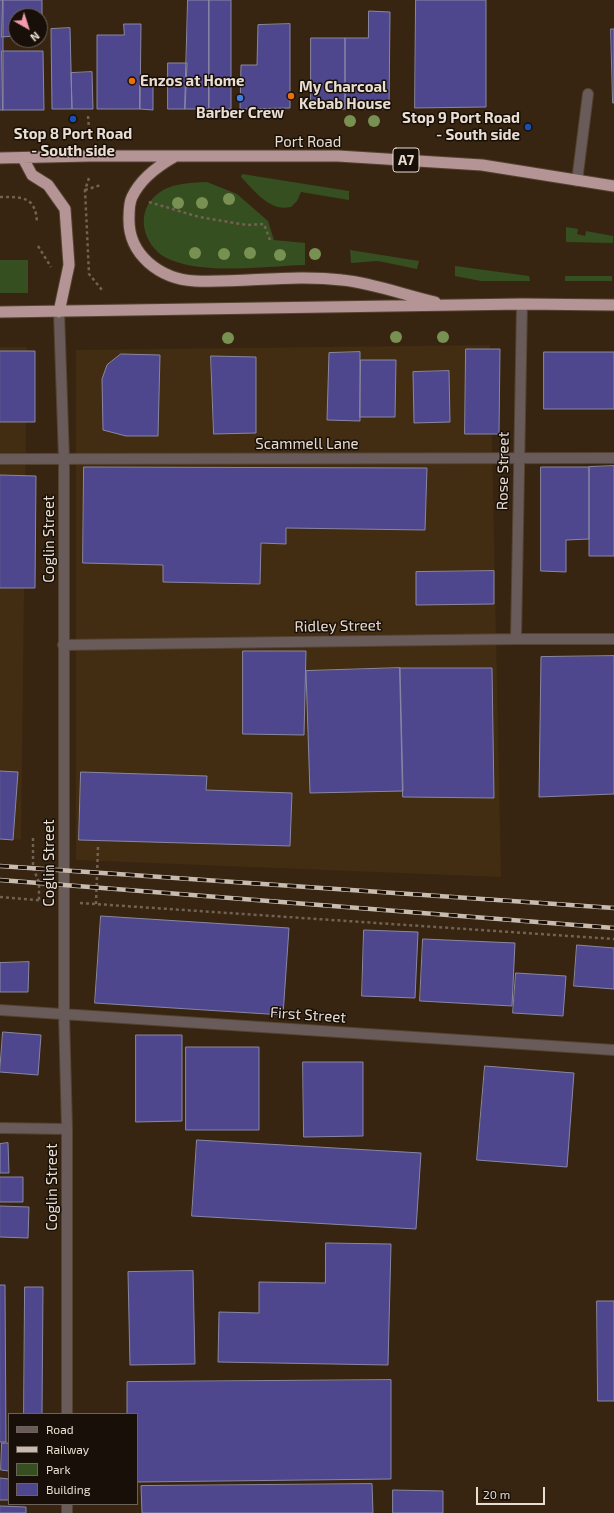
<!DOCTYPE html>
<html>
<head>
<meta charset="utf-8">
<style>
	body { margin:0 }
	#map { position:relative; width:614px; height:1513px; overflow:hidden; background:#372512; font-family:"Exo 2",sans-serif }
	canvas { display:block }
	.legend { position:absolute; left:8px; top:1413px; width:130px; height:92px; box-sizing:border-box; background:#181008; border:1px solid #6c6259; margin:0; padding:5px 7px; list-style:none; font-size:12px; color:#eaded2 }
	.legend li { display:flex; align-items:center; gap:8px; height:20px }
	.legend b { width:20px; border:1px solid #6c6259 }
	.north { position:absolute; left:8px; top:8px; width:40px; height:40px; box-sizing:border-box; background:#181008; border:1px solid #6c6259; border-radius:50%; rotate:141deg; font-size:11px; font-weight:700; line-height:16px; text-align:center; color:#eaded2 }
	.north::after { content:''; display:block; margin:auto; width:14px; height:18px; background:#f39aab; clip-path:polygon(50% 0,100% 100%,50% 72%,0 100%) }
	.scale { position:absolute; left:476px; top:1487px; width:69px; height:18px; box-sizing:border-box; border:2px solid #eaded2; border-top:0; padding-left:5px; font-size:12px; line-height:14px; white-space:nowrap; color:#eaded2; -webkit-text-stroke:3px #181008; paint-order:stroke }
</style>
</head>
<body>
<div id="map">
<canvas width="614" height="1513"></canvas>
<ul class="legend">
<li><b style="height:5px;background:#695b5a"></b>Road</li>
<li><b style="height:5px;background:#c9bcaf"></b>Railway</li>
<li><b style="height:11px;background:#354f20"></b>Park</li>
<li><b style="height:11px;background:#4e478d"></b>Building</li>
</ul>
<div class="north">N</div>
<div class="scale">20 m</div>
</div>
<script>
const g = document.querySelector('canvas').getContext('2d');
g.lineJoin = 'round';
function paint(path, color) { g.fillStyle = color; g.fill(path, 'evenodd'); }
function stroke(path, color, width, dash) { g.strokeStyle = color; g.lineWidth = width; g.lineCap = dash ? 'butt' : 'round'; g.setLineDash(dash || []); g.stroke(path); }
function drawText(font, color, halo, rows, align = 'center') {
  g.font = font + ' "Exo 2",sans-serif'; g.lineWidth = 3; g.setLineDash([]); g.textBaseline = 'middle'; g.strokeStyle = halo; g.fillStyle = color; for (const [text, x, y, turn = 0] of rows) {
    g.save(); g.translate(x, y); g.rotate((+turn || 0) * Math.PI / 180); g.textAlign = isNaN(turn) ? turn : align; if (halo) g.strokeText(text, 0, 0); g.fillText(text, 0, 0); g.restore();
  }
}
const built = new Path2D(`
	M490 345 501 877 76 860V350Z
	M0 347H27L21 840 0 838Z`);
const green = new Path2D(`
	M242 174 349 191V200L301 192 297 201 291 207C269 212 254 190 241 177Z
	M207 182 237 194 245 201 268 221 274 240 305 243V265C265 266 209 275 171 260 146 251 133 216 155 196 169 183 189 183 207 182Z
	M566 227 578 229 577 234 585 236 586 231 613 236V243L566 242Z
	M350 250 419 261 417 269 378 261 351 263Z
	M0 260H28V293H0Z
	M455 266 529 276 530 281H481L455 276Z
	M565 276H612V281H565Z`);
const building = new Path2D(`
	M0 0H3V110H0Z
	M3 0H42V35H40V16H16V36L2 37Z
	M188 0H209V109H185Z
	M209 0H231V109H209Z
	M416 0H486V107L415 108Z
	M369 11 390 12 389 109H345V38H368Z
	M124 24H141L140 109H97V35H124Z
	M290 24V108L240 109 241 65H257L258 25Z
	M70 28 72 109H52L51 29Z
	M611 29H614V103H613Z
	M311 38H345V109H311Z
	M2 51H43L44 110H3Z
	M168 63H187L185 109H168Z
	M92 72 93 109H72L71 73Z
	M140 79H153V110L140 109Z
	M466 349H500L499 434H465Z
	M0 351H35V422H0Z
	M360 352V421L327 420 329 353Z
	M544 352H614V409H544Z
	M121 354 160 355 158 436H126L103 430 102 379 107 365Z
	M211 356 256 357V433L214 434Z
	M361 360H396L395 417H360Z
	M449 371 450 422 414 423 413 372Z
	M614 466V556H589V467Z
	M84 467 427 468 425 530 286 528V544L261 543 260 584 163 582V565L83 563Z
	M541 467H589V539L566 540V572L541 571Z
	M0 475 36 476 35 588H0Z
	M494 571V604L416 605V572Z
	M243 651H306L304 735 243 734Z
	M614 656V794L539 797 541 657Z
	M400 668 403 791 310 793 306 671Z
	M400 668H492L494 798 403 797Z
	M0 771 18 772 13 840 0 839Z
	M81 772 207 776 206 790 292 793 290 846 79 840Z
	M101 916 289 928 283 1015 95 1003Z
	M364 930 418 932 415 998 362 996Z
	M423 939 515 943 512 1006 420 1001Z
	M577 945 614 948V989L574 986Z
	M29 962 28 992H0V963Z
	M516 973 566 976 563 1016 513 1013Z
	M3 1032 41 1035 38 1075 0 1072Z
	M136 1035H182V1121L136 1122Z
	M186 1047H259V1130H186Z
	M303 1062H363V1136L304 1137Z
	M485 1066 574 1073 567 1167 477 1160Z
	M197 1140 421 1153 416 1229 192 1216Z
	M8 1143 9 1173H0V1144Z
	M0 1177H23V1202H0Z
	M0 1206 29 1207 28 1238 0 1237Z
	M326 1243 391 1244 388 1365 218 1362 219 1312 259 1313V1282L325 1283Z
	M193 1271 195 1364 130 1365 128 1272Z
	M0 1285H5L6 1442H0Z
	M25 1287H43L42 1414H24Z
	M597 1301H614V1401H598Z
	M391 1380V1479L137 1482V1414H127V1382Z
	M2 1443H9V1471L1 1470Z
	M0 1478 9 1479V1500H0Z
	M372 1484 373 1513H142L141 1486Z
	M393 1490 443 1491V1513H393Z
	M0 1506 26 1507V1513H0Z`);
const path = new Path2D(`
	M88 116 89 128
	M89 178 85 190 89 274 102 290
	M85 190 101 185
	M0 197C22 197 36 196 37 223
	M149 202 199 217 247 225 264 224 270 240
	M38 246 51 267
	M33 838V868L39 882V900
	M0 897 47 901
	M80 903 614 939
	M96 904 98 847`);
const service = new Path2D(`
	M577 181 588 94
	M0 459 614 458
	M0 1128 67 1129`);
const minor = new Path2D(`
	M59 312 64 459V1014L67 1129V1414
	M516 639 522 304
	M63 645 516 639H614
	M0 1010 614 1050
	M67 1513V1504`);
const trunk = new Path2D(`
	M174 157C158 166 140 180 132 197 129 203 129 211 129 218 128 255 160 279 195 281 244 283 293 274 342 280 373 283 404 295 435 302
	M0 158 89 156H338L482 165 614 186
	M23 158 32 175 48 185 65 209 69 265 59 312
	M0 312 522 304 614 305`);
const rail = new Path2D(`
	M0 866 614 908
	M0 880 614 928`);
const trees = [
	[350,121],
	[374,121],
	[229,199],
	[178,203],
	[202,203],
	[195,253],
	[250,253],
	[224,254],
	[315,254],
	[280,255],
	[396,337],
	[443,337],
	[228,338]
];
const markers = [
	[132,81,4,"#e8710a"],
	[291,96,4,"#e8710a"],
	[240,98,4,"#3f7fe0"],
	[73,119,4,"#1a4fb4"],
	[528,127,4,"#1a4fb4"]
];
const shields = [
	[406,160,26]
];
const shieldNames = [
	["A7",406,160]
];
const poiNames = [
	["Enzos at Home",140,81],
	["My Charcoal",299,87],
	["Kebab House",299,104],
	["Barber Crew",240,113,"center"],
	["Stop 9 Port Road",520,118,"right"],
	["- South side",520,135,"right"],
	["Stop 8 Port Road",73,134,"center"],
	["- South side",73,151,"center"]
];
const streetNames = [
	["Port Road",308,142],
	["Scammell Lane",307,444],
	["Rose Street",503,471,-89],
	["Coglin Street",49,539,-90],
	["Ridley Street",338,626,-1],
	["Coglin Street",49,863,-90],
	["First Street",308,1015,4],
	["Coglin Street",52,1187,-90]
];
paint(built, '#422c12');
paint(green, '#354f20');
paint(building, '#4e478d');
stroke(building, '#8887a3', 1);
stroke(service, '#544331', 12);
stroke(minor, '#544331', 12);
stroke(trunk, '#544331', 13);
stroke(path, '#726251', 2.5, [3, 3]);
stroke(service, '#695b5a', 10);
stroke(minor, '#695b5a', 10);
stroke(trunk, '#b49494', 11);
stroke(rail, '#c9bcaf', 4.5);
stroke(rail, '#181008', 3, [9]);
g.fillStyle = '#789051';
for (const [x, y] of trees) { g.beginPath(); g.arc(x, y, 6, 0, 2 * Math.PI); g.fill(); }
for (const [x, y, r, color] of markers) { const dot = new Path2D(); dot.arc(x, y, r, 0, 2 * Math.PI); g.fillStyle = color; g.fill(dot); stroke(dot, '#181008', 1.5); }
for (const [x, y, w] of shields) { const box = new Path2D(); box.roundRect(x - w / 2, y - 12, w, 24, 3); g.fillStyle = '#181008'; g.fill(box); stroke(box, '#eaded2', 1); }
drawText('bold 14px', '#eaded2', null, shieldNames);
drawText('bold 15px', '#eaded2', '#181008', poiNames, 'left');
drawText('15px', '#eaded2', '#181008', streetNames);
</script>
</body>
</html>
